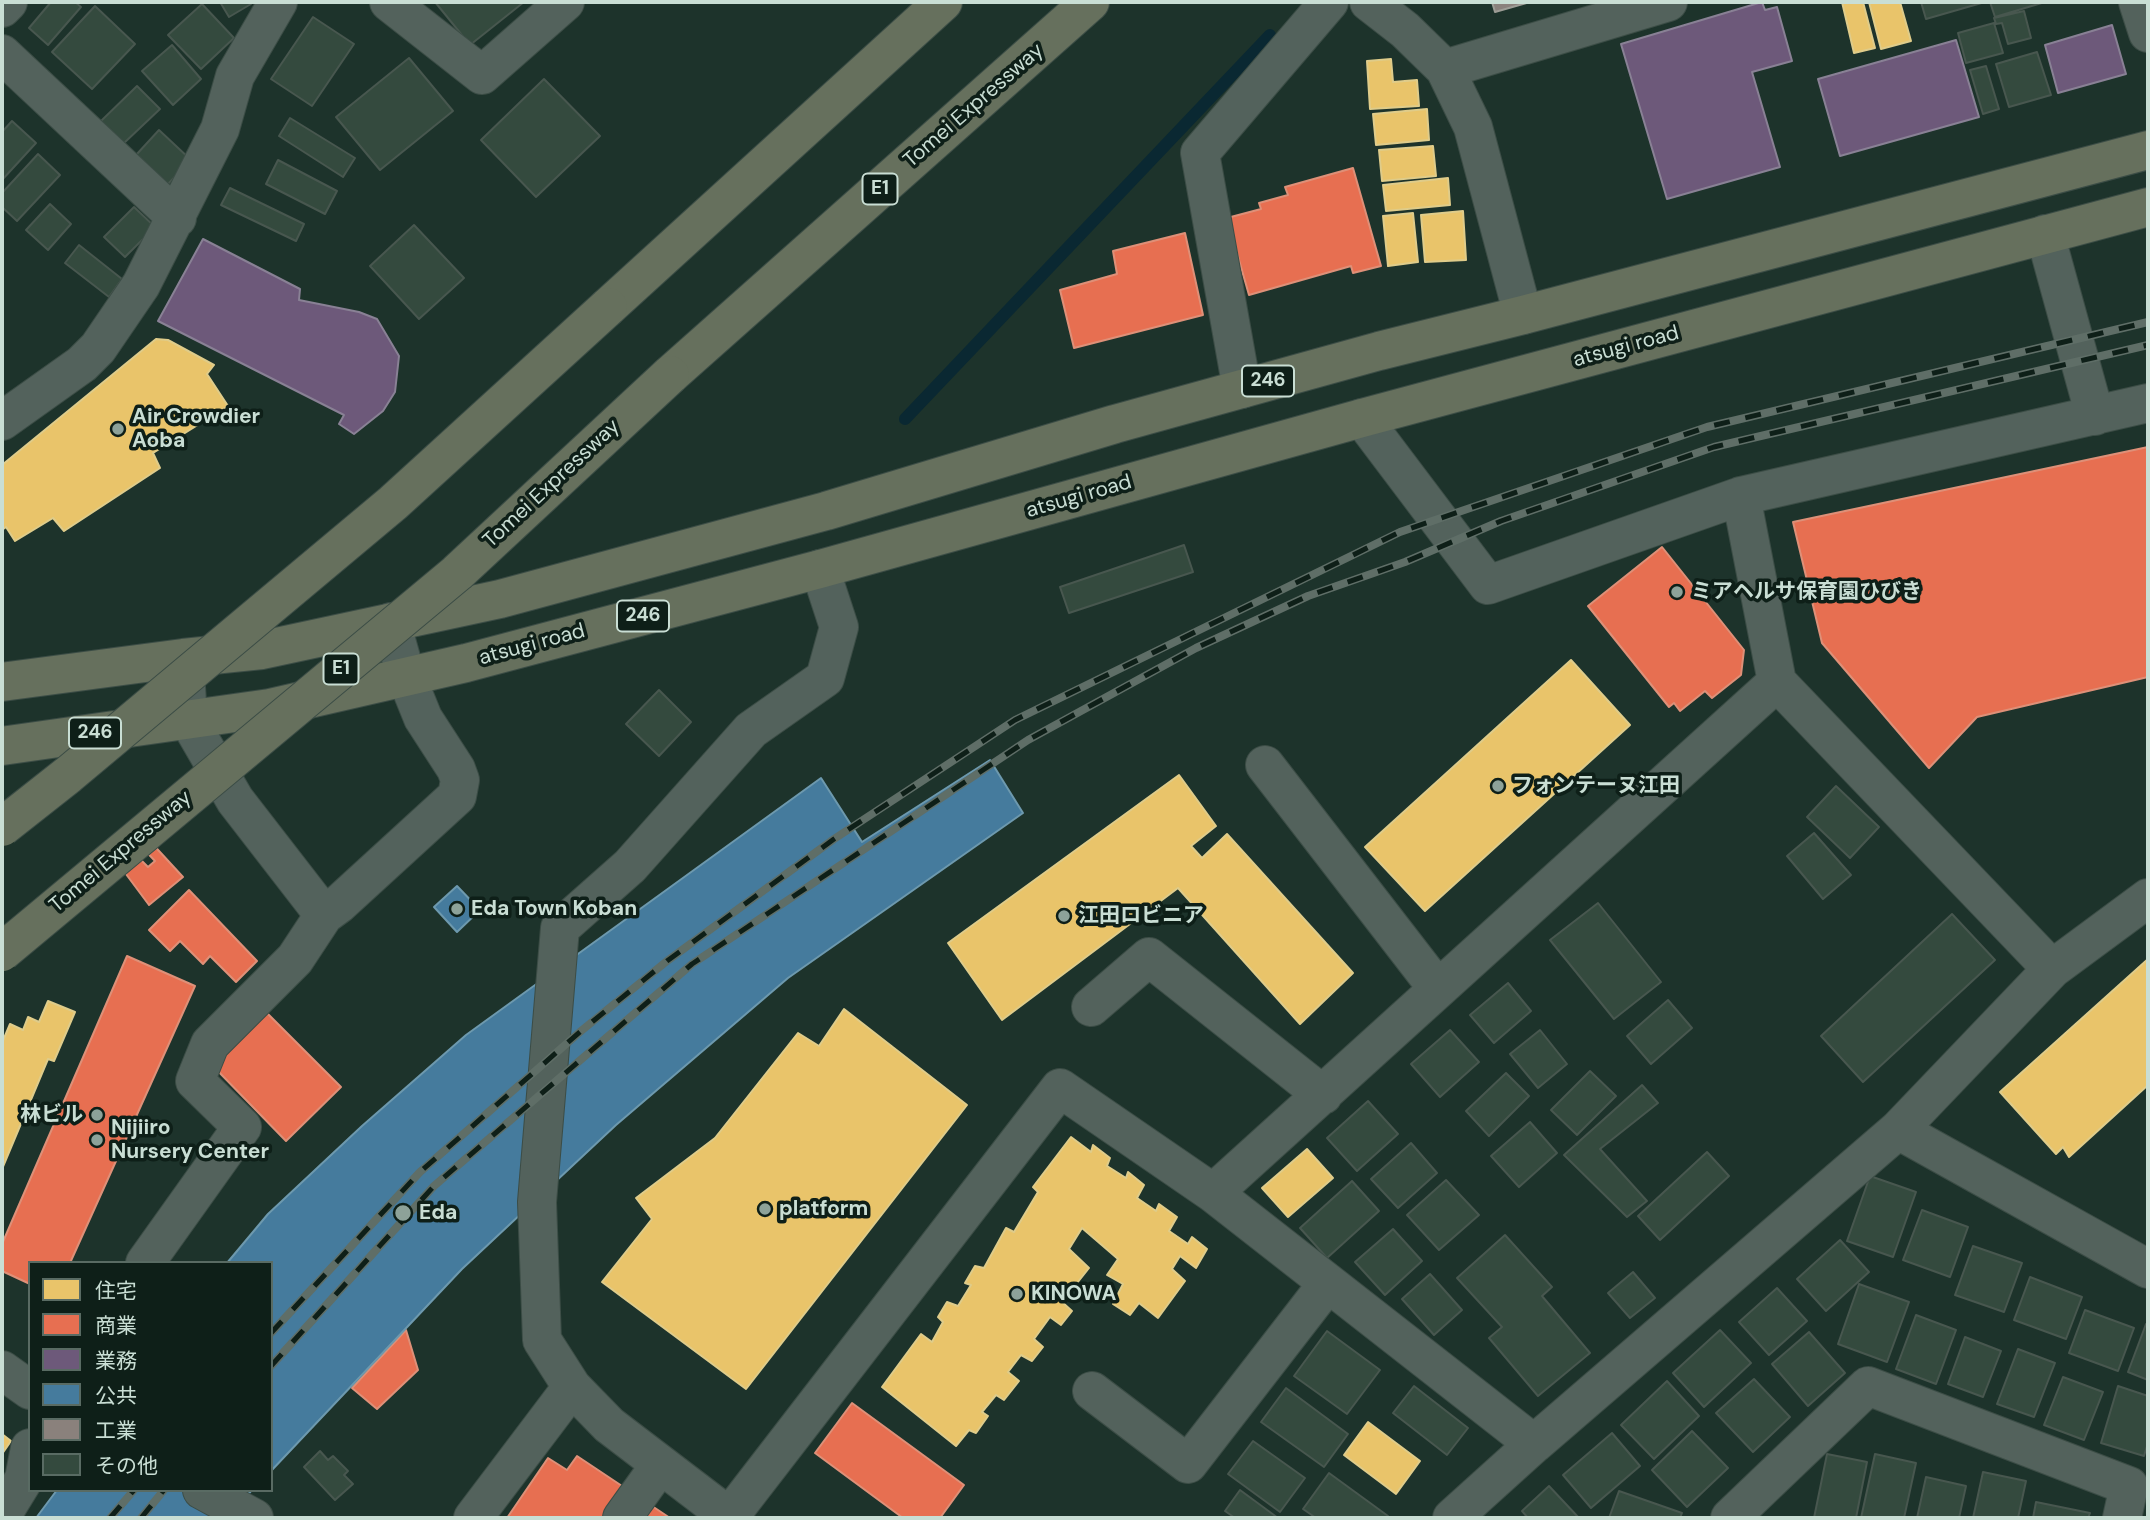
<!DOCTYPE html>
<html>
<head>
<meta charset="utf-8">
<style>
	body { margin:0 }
	#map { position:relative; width:2150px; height:1520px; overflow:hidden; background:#1d332b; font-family:"DM Sans","Noto Sans JP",sans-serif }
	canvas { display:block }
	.frame { position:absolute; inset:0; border:4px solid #c9ded4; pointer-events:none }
	.legend { position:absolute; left:28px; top:1261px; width:245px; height:231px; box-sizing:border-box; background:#0e1f18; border:2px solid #596b63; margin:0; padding:9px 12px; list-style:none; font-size:21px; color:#c9ded4 }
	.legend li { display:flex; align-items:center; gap:14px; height:35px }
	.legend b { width:35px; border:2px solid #596b63 }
</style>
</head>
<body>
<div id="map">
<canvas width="2150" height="1520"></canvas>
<div class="frame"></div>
<ul class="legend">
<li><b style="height:19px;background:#e9c46a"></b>住宅</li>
<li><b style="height:19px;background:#e76f51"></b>商業</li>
<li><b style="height:19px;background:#6d597a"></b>業務</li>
<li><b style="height:19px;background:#457b9d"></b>公共</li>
<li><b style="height:19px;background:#8a817c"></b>工業</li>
<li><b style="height:19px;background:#344a3e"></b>その他</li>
</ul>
</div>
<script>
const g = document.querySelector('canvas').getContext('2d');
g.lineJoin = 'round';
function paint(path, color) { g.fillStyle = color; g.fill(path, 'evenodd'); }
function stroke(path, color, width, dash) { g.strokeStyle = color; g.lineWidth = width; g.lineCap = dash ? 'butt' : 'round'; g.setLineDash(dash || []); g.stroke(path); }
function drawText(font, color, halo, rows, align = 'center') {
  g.font = font + ' "DM Sans","Noto Sans JP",sans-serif'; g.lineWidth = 7; g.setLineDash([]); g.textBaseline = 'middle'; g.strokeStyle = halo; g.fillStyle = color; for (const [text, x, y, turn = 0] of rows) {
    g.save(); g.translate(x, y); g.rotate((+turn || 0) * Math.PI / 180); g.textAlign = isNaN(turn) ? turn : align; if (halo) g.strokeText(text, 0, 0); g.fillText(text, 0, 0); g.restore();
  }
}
const homes = new Path2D(`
	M1842 2H1863L1875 48 1854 53Z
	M1869 2H1900L1911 41 1881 49Z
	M1391 59 1393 82 1417 80 1419 106 1370 109 1367 61Z
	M1427 109 1429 140 1376 145 1373 114Z
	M1433 146 1436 176 1382 181 1379 150Z
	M1448 178 1450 205 1386 211 1383 185Z
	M1463 211 1466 260 1425 262 1421 215Z
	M1413 213 1418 262 1388 266 1383 216Z
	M156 339 168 340 214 365 207 374 228 406 153 453 160 468 64 531 53 518 15 541 6 527 2 530V465Z
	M1571 660 1630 725 1425 911 1365 847Z
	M1179 775 1216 826 1191 846 1202 858 1227 834 1353 973 1300 1024 1178 888 1002 1020 948 943Z
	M2148 959V1085L2069 1157 2063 1147 2056 1154 2000 1092Z
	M48 1001 75 1012 54 1061 48 1059 2 1169V1043L10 1024 23 1030 28 1017 39 1022Z
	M844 1009 967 1105 746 1389 602 1282 652 1219 636 1198 715 1138 798 1033 819 1046Z
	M1071 1137 1091 1152 1093 1145 1110 1158 1107 1166 1126 1178 1128 1172 1144 1185 1137 1198 1156 1211 1159 1204 1177 1217 1169 1231 1188 1244 1192 1237 1207 1249 1196 1268 1180 1256 1172 1269 1185 1281 1158 1318 1139 1303 1130 1315 1113 1304 1123 1284 1107 1275 1118 1259 1082 1228 1069 1249 1089 1268 1062 1302 1072 1311 1061 1325 1050 1317 1034 1339 1043 1347 1032 1361 1021 1355 1008 1372 1019 1381 1004 1400 996 1395 982 1412 988 1416 976 1433 969 1430 956 1446 882 1387 921 1334 932 1342 943 1322 938 1317 947 1302 958 1306 971 1285 965 1283 975 1266 984 1268 1006 1228 1014 1232 1038 1192 1033 1187Z
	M1307 1149 1333 1178 1288 1217 1262 1188Z
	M1368 1422 1420 1461 1396 1494 1344 1455Z
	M2 1434 11 1441 2 1454Z`);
const shops = new Path2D(`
	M1353 168 1381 266 1353 273 1351 266 1249 295 1227 218 1261 209 1259 203 1288 195 1285 187Z
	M1185 233 1203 315 1074 348 1060 290 1117 274 1113 251Z
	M2148 447V677L1977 717 1929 768 1822 643 1793 522Z
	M1662 547 1744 650 1741 675 1712 698 1705 691 1680 711 1674 703 1669 707 1588 606Z
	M148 839 183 877 149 905 114 858 128 847 148 867 155 861 136 841Z
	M189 890 257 961 236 982 210 956 203 964 180 941 170 951 149 930Z
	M127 956 195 986 70 1263H30V1284L2 1271V1244Z
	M266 1012 341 1087 286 1141 212 1065Z
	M406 1330 418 1370 377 1409 352 1388Z
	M852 1403 964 1485 940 1518H903L815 1453Z
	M577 1456 670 1518H507L548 1458 567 1470Z`);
const offices = new Path2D(`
	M1762 2 1765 10 1777 7 1792 61 1752 72 1780 167 1667 199 1621 44Z
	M2112 25 2126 74 2058 93 2045 45Z
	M1956 40 1979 117 1840 156 1818 79Z
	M203 239 300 289 299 300 359 312 377 319 399 356 395 392 383 411 354 434 339 424 344 415 158 321Z`);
const public = new Path2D(`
	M990 760 1023 813 788 978 616 1125 462 1269 271 1471V1263H227L268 1214 362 1126 466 1035 821 778 862 842Z
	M457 886 480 910 457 932 434 907Z
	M57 1490H252L226 1518H36Z`);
const industry = new Path2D(`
	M1492 2H1530L1495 12Z`);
const stream = new Path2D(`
	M905 419 1270 35`);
const building = new Path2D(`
	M51 2H75L81 7 48 45 29 28Z
	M220 2H250L251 4 229 17Z
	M435 2H524L470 45Z
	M1921 2H1985L1926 19Z
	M1990 2H2045L1995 17Z
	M202 4 234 38 201 69 168 35Z
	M95 6 135 44 92 89 52 52Z
	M2024 11 2031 38 2008 44 2002 23 1996 24 1994 18Z
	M313 17 354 44 312 106 271 79Z
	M1994 23 2003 53 1966 63 1958 33Z
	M172 45 201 79 173 105 142 71Z
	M2037 52 2051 95 2009 107 1996 64Z
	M409 58 453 111 380 170 336 117Z
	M1986 66 1999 109 1983 114 1970 70Z
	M544 79 600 136 536 197 481 140Z
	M137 86 160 109 123 144 101 121Z
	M290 118 355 158 343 177 279 136Z
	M12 121 36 143 2 180V132Z
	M159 130 191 160 167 185 136 155Z
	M38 154 60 175 17 221 2 207V193Z
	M278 160 337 191 325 214 266 184Z
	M230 188 304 224 296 241 221 205Z
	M50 204 71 224 48 250 26 230Z
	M134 207 155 227 125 257 104 237Z
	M414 225 464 278 419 319 370 266Z
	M79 245 122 279 109 297 65 263Z
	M1184 545 1193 572 1069 613 1060 587Z
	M659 690 691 722 659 756 626 724Z
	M1836 786 1879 827 1850 858 1807 817Z
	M1814 833 1851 875 1823 899 1787 856Z
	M1598 903 1661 982 1614 1019 1550 940Z
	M1952 914 1995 960 1863 1082 1821 1036Z
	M1508 983 1531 1011 1494 1043 1470 1015Z
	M1668 1000 1692 1028 1651 1064 1627 1036Z
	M1450 1030 1479 1062 1440 1097 1411 1064Z
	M1540 1030 1567 1064 1538 1088 1510 1054Z
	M1590 1071 1616 1096 1577 1135 1551 1110Z
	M1506 1073 1529 1096 1489 1136 1466 1111Z
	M1642 1085 1658 1103 1600 1149 1647 1201 1627 1217 1564 1155Z
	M1368 1101 1398 1134 1357 1171 1327 1138Z
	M1530 1122 1557 1153 1519 1187 1491 1156Z
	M1411 1143 1437 1173 1398 1208 1371 1179Z
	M1707 1152 1729 1176 1660 1240 1638 1216Z
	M1870 1176 1916 1192 1893 1257 1847 1241Z
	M1446 1180 1479 1215 1439 1250 1407 1215Z
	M1352 1181 1379 1211 1327 1258 1300 1228Z
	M1922 1210 1968 1227 1950 1277 1903 1260Z
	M1393 1229 1422 1261 1385 1295 1355 1262Z
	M1505 1235 1552 1287 1542 1296 1590 1353 1538 1396 1489 1338 1502 1327 1457 1278Z
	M1840 1240 1869 1272 1826 1311 1797 1279Z
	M1973 1246 2022 1263 2004 1312 1955 1295Z
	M1633 1272 1655 1298 1630 1318 1608 1293Z
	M1430 1274 1462 1310 1434 1335 1402 1299Z
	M2030 1277 2082 1297 2066 1339 2014 1320Z
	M1859 1284 1909 1302 1887 1362 1838 1344Z
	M1777 1288 1807 1321 1769 1355 1739 1322Z
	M2085 1310 2134 1328 2118 1371 2069 1353Z
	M1916 1315 1956 1330 1936 1384 1896 1369Z
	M2146 1324 2148 1325V1380L2128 1372Z
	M1720 1330 1751 1363 1704 1407 1673 1373Z
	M1327 1331 1380 1370 1347 1414 1294 1376Z
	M1809 1332 1845 1373 1808 1406 1772 1364Z
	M1965 1337 2001 1351 1983 1397 1948 1384Z
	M2018 1349 2055 1363 2034 1417 1997 1404Z
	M2063 1377 2103 1392 2084 1440 2044 1425Z
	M1754 1379 1790 1417 1753 1452 1716 1413Z
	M1667 1381 1699 1416 1654 1459 1621 1425Z
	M1414 1386 1468 1428 1447 1455 1393 1413Z
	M2118 1386 2148 1396V1443L2144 1456 2101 1443Z
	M1286 1388 1348 1434 1324 1467 1261 1422Z
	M1692 1431 1728 1468 1687 1507 1652 1470Z
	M1612 1433 1640 1466 1591 1508 1563 1475Z
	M1253 1441 1305 1478 1280 1512 1228 1474Z
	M320 1451 328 1460 333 1456 348 1471 344 1475 353 1484 335 1500 304 1467Z
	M1827 1454 1867 1462 1856 1518H1814Z
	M1875 1454 1916 1463 1904 1518H1861Z
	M1983 1472 2026 1481 2018 1518H1973Z
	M1329 1473 1388 1516 1387 1518H1316L1303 1509Z
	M1926 1477 1966 1486 1959 1518H1917Z
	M1549 1486 1579 1518H1528L1522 1511Z
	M1240 1490 1278 1518H1235L1225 1511Z
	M1619 1491 1682 1513 1680 1518H1609Z
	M2036 1502 2090 1513 2088 1518H2033Z`);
const minor = new Path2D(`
	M389 2 482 75 565 2
	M1369 2 1405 30 1445 69 1473 127 1523 315
	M2138 2 2148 33
	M2 8 8 2
	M2 54 177 218
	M1445 69 1668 2
	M2045 234 2095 416
	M1242 389 1200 153 1329 2
	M1362 418 1488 585 1741 496 2148 403
	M2 421 82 364 98 348 141 285 220 129 235 76 278 2
	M1741 496 1777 682 2052 969
	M186 687 188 719 235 800 324 915
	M1265 765 1438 989
	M1091 1007 1149 957 1323 1095
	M1898 1130 2148 1269
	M1213 1193 1777 682
	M145 1263 242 1127 195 1081 210 1044 295 959 324 915 339 904 457 796 460 780 456 769 423 718 406 676 391 622
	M2 1370 30 1390
	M1092 1391 1188 1464 1328 1283
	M202 1490 254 1518
	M2 1515 24 1479 30 1448
	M729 1517 1060 1088 1213 1193 1534 1444
	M473 1518 572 1387
	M622 1518 660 1465
	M731 1518 609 1425 572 1387 542 1340 537 1202 560 928 630 866 751 730 825 678 839 627 820 569
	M1452 1518 1534 1444 1898 1130 2052 969 2148 898
	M1730 1518 1868 1386 2129 1486 2122 1518`);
const highway = new Path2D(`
	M608 307 943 2
	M670 375 1090 2
	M2 682 183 658 262 650 500 599 826 511 1115 424 1379 351 1523 315 2148 150
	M2 746 270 708 466 663 820 569 1362 418 2148 207`);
const rail = new Path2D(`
	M271 1333 420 1172 581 1031 667 961 834 839 1015 720 1400 532 1707 427 2148 322
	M271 1366 434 1186 692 964 1028 740 1196 648 1308 596 1405 562 1501 521 1714 447 2148 345
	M110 1518 134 1490
	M141 1518 164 1490`);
const highwayBridge = new Path2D(`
	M2 827 68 775 393 503 608 307
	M2 952 457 573 670 375`);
const markers = [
	[118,429,7,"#8da299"],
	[1677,592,7,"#8da299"],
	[1498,786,7,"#8da299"],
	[457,909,7,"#8da299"],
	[1064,916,7,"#8da299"],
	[97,1115,7,"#8da299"],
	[97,1140,7,"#8da299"],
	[765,1209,7,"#8da299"],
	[403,1213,9,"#8da299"],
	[1017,1294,7,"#8da299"]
];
const shields = [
	[880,189,35],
	[1268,381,52],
	[643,616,52],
	[341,669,35],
	[95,733,52]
];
const shieldNames = [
	["E1",880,189],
	["246",1268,381],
	["246",643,616],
	["E1",341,669],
	["246",95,733]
];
const streetNames = [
	["Tomei Expressway",974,106,-41],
	["atsugi road",1626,347,-15],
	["Tomei Expressway",552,484,-43],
	["atsugi road",1079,497,-16],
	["atsugi road",532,645,-15],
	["Tomei Expressway",121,852,-40]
];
const poiNames = [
	["Air Crowdier",132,417],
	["Aoba",132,441],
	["ミアヘルサ保育園ひびき",1691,592],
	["フォンテーヌ江田",1512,786],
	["Eda Town Koban",471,909],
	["江田ロビニア",1078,916],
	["林ビル",83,1115,"right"],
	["Nijiiro",111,1128],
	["Nursery Center",111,1152],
	["platform",779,1209],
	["Eda",419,1213],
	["KINOWA",1031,1294]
];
paint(homes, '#e9c46a');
stroke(homes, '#dfcc8a', 2);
paint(shops, '#e76f51');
stroke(shops, '#de9078', 2);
paint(offices, '#6d597a');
stroke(offices, '#898195', 2);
paint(public, '#457b9d');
stroke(public, '#6d99ae', 2);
paint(industry, '#8a817c');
stroke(industry, '#9d9d96', 2);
stroke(stream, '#0a2832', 12);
paint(building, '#344a3e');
stroke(building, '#48574f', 2);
stroke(minor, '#3c4d46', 40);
stroke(highway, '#3c4d46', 40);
stroke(minor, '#53625c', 38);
stroke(highway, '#66705d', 38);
stroke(rail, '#5f6e67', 8);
stroke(rail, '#0e1f18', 5, [16]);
stroke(highwayBridge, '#3c4d46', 40, []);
stroke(highwayBridge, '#66705d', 38);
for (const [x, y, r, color] of markers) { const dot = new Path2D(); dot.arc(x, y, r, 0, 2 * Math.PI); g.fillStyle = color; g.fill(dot); stroke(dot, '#0e1f18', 2.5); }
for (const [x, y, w] of shields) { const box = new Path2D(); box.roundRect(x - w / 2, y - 15.5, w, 31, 5); g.fillStyle = '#0e1f18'; g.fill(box); stroke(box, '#c9ded4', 2); }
drawText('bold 19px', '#c9ded4', null, shieldNames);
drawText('21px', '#c9ded4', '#0e1f18', streetNames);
drawText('bold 21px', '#c9ded4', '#0e1f18', poiNames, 'left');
</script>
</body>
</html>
